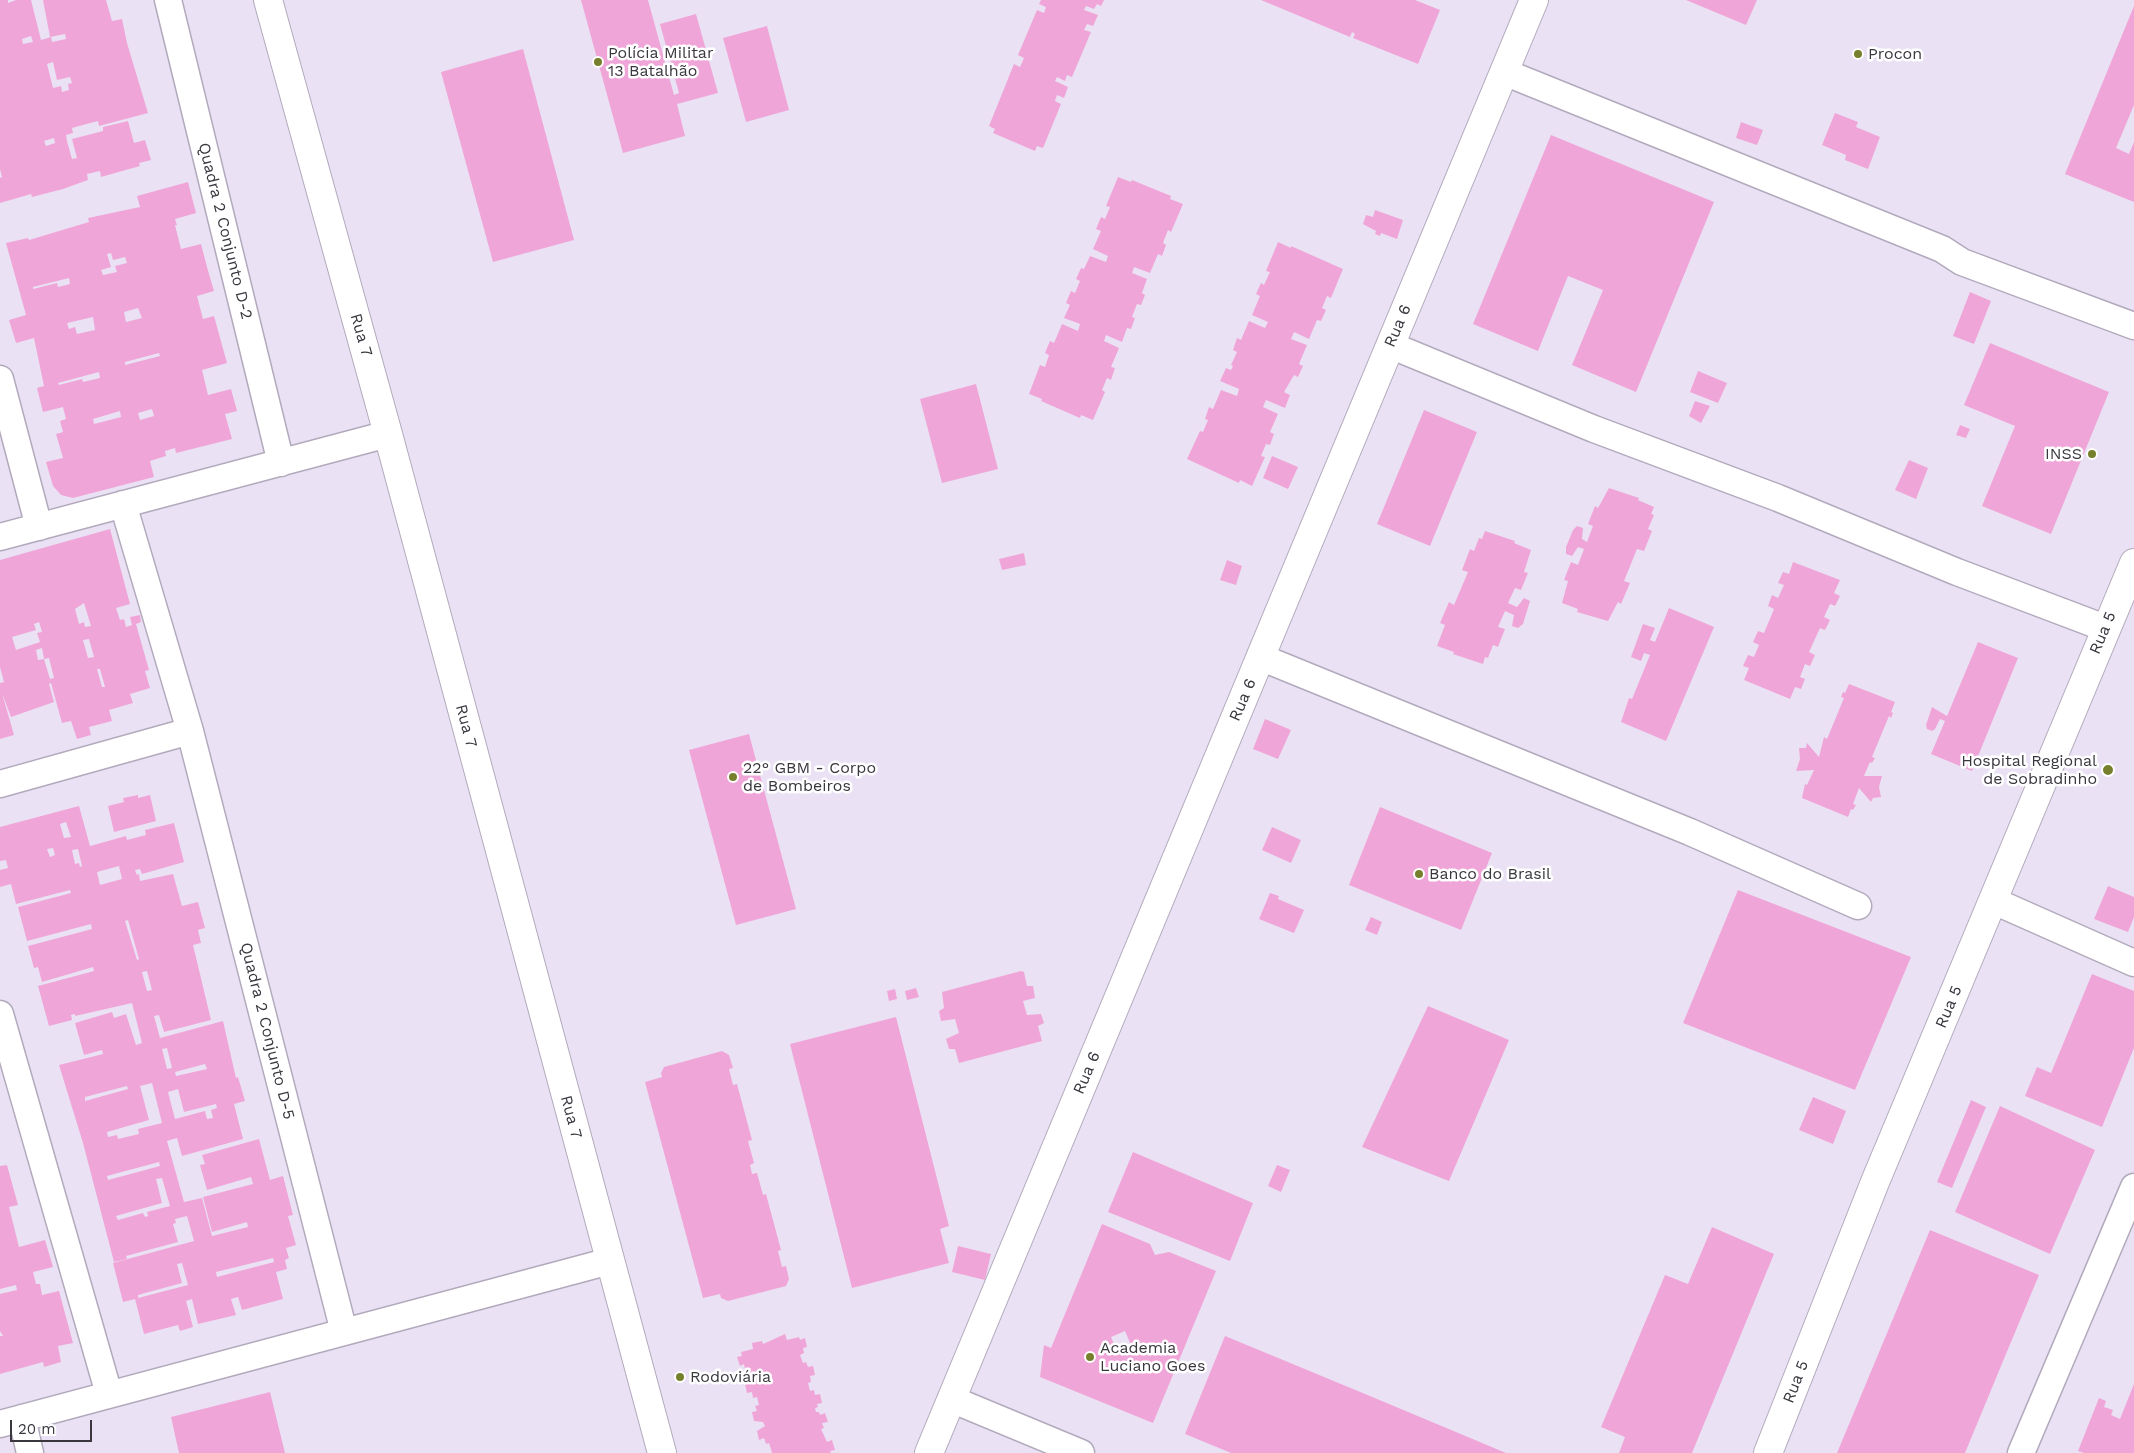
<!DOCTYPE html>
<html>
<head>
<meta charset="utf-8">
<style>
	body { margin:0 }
	#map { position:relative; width:2134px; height:1453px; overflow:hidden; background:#eae2f4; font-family:"Work Sans",sans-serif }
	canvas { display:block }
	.scale { position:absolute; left:10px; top:1420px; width:82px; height:22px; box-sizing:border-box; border:2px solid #3a373f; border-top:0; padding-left:6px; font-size:15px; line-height:18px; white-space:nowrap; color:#3a373f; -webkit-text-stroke:4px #fff; paint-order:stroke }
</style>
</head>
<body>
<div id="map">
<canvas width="2134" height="1453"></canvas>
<div class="scale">20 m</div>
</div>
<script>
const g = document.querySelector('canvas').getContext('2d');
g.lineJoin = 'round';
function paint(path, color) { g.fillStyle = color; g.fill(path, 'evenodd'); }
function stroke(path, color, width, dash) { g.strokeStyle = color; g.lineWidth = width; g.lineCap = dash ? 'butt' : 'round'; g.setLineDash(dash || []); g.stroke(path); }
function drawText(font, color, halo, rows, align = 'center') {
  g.font = font + ' "Work Sans",sans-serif'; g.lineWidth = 5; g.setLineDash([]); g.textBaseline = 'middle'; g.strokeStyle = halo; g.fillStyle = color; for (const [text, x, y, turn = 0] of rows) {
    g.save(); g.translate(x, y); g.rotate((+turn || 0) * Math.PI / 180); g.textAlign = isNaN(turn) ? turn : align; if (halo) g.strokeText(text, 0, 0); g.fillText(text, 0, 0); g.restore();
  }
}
const building = new Path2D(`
	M0 0H8V3L16 0H31L41 40 51 37 52 42 66 39 65 34 50 37 43 0H106L112 21 122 19 127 43 148 113 99 126 98 121 79 126 72 128 73 133 66 135 67 141 72 159 77 158 72 139 103 131V127L128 121 134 143 145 140 151 160 139 163 140 166 101 177 100 171 87 174 88 180 63 189 32 197 31 194 0 203V178L2 177 0 169ZM31 36 33 42 23 44 22 39ZM53 62 57 80 70 77 72 83 68 84 69 90 62 92 61 86 53 88 47 64ZM54 138 55 143 46 146 44 141Z
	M581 0H648L674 95 679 93 660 24 696 14 718 93 677 104 685 136 623 153Z
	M1041 0H1104L1101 6 1097 4 1094 9 1086 6 1084 10 1098 15 1093 26 1087 24 1084 30 1091 32 1072 77 1067 75 1065 81 1057 77 1055 81 1068 87 1064 98 1057 95 1055 101 1061 104 1043 148 1037 146 1035 151 993 133 995 129 989 126 1014 64 1020 67 1024 58 1018 55 1037 10 1044 13 1046 7 1039 4Z
	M1261 0H1415L1440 10 1418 64 1353 38 1355 34 1352 32 1350 37Z
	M1686 0H1757L1746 25Z
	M2134 6V105L2116 148 2129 154 2134 142V202L2065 174Z
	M767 26 789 110 746 122 723 38Z
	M523 49 574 240 493 262 441 72Z
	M1835 113 1858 122 1856 127 1880 137 1868 169 1845 160 1846 155 1822 145Z
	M1741 122 1763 130 1757 145 1736 138Z
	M1551 135 1714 202 1636 392 1572 365 1603 290 1568 276 1538 351 1473 324Z
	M1118 177 1131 182 1132 180 1171 196 1170 199 1183 204 1171 232 1168 230 1163 243 1166 245 1162 256 1158 254 1150 273 1134 267 1132 273 1147 279 1142 293 1145 295 1141 305 1137 304 1132 317 1135 318 1131 329 1127 328 1122 342 1106 335 1104 341 1119 348 1111 367 1115 368 1111 380 1107 378 1102 390 1105 392 1093 420 1081 415 1080 418 1041 401 1042 399 1029 394 1040 365 1045 367 1049 355 1045 353 1050 341 1054 343 1062 324 1078 331 1080 324 1064 318 1070 305 1066 303 1071 291 1075 293 1080 281 1076 279 1081 268 1084 269 1090 256 1106 262 1108 256 1093 249 1101 231 1096 229 1101 217 1105 219 1110 207 1106 206Z
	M188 182 196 213 175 219 177 225H175L181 249 201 244 207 267 214 291 197 296 203 319 214 316 227 363 202 370 208 395 231 389 237 411 225 414 232 439 176 453 175 448 165 451 166 456 150 461 154 477 73 498 61 495 53 486 46 462 63 458 56 434 63 432 60 421 66 419 63 407 43 412 37 388 44 386 34 338 16 343 9 320 26 315 6 243 28 238 29 240 89 222 88 218 140 207 137 196ZM111 253 113 260 125 257 127 263 115 266 117 272 103 275 101 270 111 267 107 254ZM69 278 70 284 58 287 57 283 33 289V287ZM138 308 142 318 126 322 124 312ZM93 317 95 330 77 334 75 327 69 329 67 323ZM159 353 160 356 125 365V362ZM99 372 100 378 83 382 82 379 59 385 58 383ZM152 409 154 416 140 420 138 413ZM120 411 121 417 94 424 93 419Z
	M1375 210 1403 220 1397 239 1381 233 1380 236 1375 234 1376 231 1363 224 1366 215 1373 217Z
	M1278 242 1291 248V246L1343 269 1331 298 1327 296 1322 308 1326 310 1321 321 1317 320 1309 339 1294 332 1291 339 1307 345 1299 364 1303 366 1298 377 1294 375 1284 392 1290 395 1285 408 1266 400 1263 407 1278 414 1270 432 1274 434 1270 445 1266 444 1261 456 1265 457 1252 486 1240 480 1239 483 1187 459 1200 431 1203 432 1208 420 1205 419 1209 407 1213 409 1221 390 1237 396 1239 389 1220 381 1226 368 1231 370 1233 366 1231 365 1237 352 1233 350 1237 338 1241 340 1249 321 1265 328 1268 322 1252 315 1260 296 1256 294 1261 283 1264 285 1270 272 1266 271Z
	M1970 292 1991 301 1974 344 1953 336Z
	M1990 343 2109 392 2051 534 1982 506 2015 426 1964 405Z
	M1698 371 1727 383 1718 403 1690 392Z
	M976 384 998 469 942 483 920 399Z
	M1695 401 1710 406 1701 423 1689 416Z
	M1424 410 1477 432 1430 546 1377 524Z
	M1960 425 1970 429 1966 438 1956 435Z
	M1272 456 1298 467 1288 489 1263 478Z
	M1909 460 1928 468 1916 499 1895 490Z
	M1609 488 1639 498 1638 500 1654 507 1651 514 1654 515 1648 529 1652 531 1644 551 1637 549 1624 581 1630 583 1621 604 1618 602 1608 621 1577 612 1578 609 1562 603 1568 581 1564 580 1571 562 1578 565 1584 549 1578 547 1572 556 1566 554V547L1573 530 1577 526 1583 528 1582 539 1587 542 1593 526 1588 524 1595 506 1598 508Z
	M110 529 130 604 116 608 120 620 124 619 126 627 132 625 130 617 140 615 141 622 136 624 149 670 145 671 150 688 130 694 133 703 109 710 112 721 89 727 91 735 77 739 71 721 62 723 51 683 49 684 54 702 11 717 2 693 14 735 0 739V683L4 682 0 667V560ZM84 603 91 626 85 627 84 622 79 624 75 609ZM39 622 42 632 37 633 40 642 16 650 12 637 36 630 34 624ZM89 639 94 657 88 658 83 640ZM42 648 44 659 49 658 54 678 50 679 44 659 38 660 36 650ZM97 669H100L105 687H102Z
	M1485 531 1515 541 1514 543 1531 550 1524 572 1528 573 1521 590 1515 588 1508 603 1517 607 1524 598 1530 601 1523 624 1518 628 1512 626 1514 615 1505 611 1498 627 1505 629 1498 647 1493 645 1488 658 1485 657 1483 664 1453 654 1454 652 1437 646 1445 625 1440 623 1449 602 1454 605 1468 572 1462 570 1470 549 1474 551 1479 538 1482 539Z
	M1024 553 1026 565 1002 570 999 559Z
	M1227 560 1242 566 1236 585 1220 580Z
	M1793 562 1840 580 1834 593 1840 596 1835 606 1830 604 1824 617 1830 620 1825 630 1820 628 1809 652 1815 655 1810 666 1805 664 1800 677 1805 679 1801 689 1795 687 1790 699 1744 680 1749 668 1743 666 1748 655 1754 657 1759 645 1753 642 1758 631 1764 633 1774 609 1768 606 1772 595 1778 598 1784 585 1778 583 1783 572 1789 574Z
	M1669 608 1714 627 1666 741 1621 722 1629 698 1632 699 1650 655 1644 653 1641 661 1631 657 1643 624 1655 628 1650 640 1655 642Z
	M1978 642 2018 658 1972 771 1931 754 1945 721 1940 719 1935 729 1932 731 1927 729 1926 725 1932 707 1947 716Z
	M1849 684 1895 702 1891 712 1893 713 1891 718 1889 716 1872 757 1875 758 1872 763 1870 762 1864 776H1882L1879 787 1881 797 1873 798 1871 802 1859 788 1853 804 1856 805 1853 810 1851 809 1848 817 1802 798 1805 784 1807 785 1814 770 1796 771 1800 759 1799 748H1806L1807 743 1819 757 1824 737 1827 739 1844 698 1841 697 1843 692 1845 693Z
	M1265 719 1291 730 1278 759 1253 749Z
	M749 734 796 909 736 925 689 750Z
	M138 795V798L150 795 156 821 114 832 108 806 124 802 123 798Z
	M79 806 90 846 126 836 127 840 146 835 145 830 174 823 184 862 142 874 140 869 135 870 137 875 139 874 140 881 173 874 182 906 198 902 205 928 198 930 201 943 193 945 211 1020 164 1032 159 1015 154 1016 160 1038 223 1021 236 1078 238 1077 245 1101 234 1104 243 1139 182 1156 177 1138 167 1141 184 1202 202 1198 212 1236 248 1227 247 1222 212 1232 203 1197 253 1184 251 1177 207 1190 200 1165 205 1164 202 1155 259 1139 270 1180 283 1176 293 1215 288 1216 296 1245 286 1248 289 1258 285 1260 287 1269 276 1272 283 1299 242 1310 238 1297 231 1299 236 1315 198 1324 192 1299 186 1301 193 1327 180 1331 178 1325 144 1334 135 1299 123 1302 113 1263 194 1241 187 1216 175 1219 176 1223 173 1224 178 1242 126 1256 127 1259 114 1262 83 1143 59 1065 103 1054 102 1050 84 1055 75 1023 112 1012 114 1018 126 1014 136 1045 142 1043 132 1003 75 1016V1014L71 1015 72 1020 49 1026 38 986 94 971 93 967 42 982 38 967 34 968 28 946 92 929 91 924 27 941 18 907 71 893 70 890 16 904 11 884 0 887V870L8 868 6 860 0 861V827ZM66 822 71 837 64 838 60 824ZM53 848 55 855 50 857 47 849ZM78 849 82 866 80 867 79 863 75 864 72 850ZM119 866 122 879 100 885 97 872ZM128 920 139 959 137 960 125 921ZM147 971 152 990 147 991 142 972ZM167 1048 172 1068 167 1069 162 1049ZM205 1064 207 1069 176 1076 175 1072ZM152 1083 162 1123 138 1129 139 1134 118 1139 117 1135 108 1137 107 1132 149 1120 140 1086ZM127 1086 128 1089 85 1101V1097ZM178 1089 184 1112 216 1104 217 1108 211 1110 213 1118 207 1119 205 1111 175 1119 168 1092ZM159 1162 160 1166 108 1180 107 1176ZM162 1178 170 1206 147 1212 148 1216 145 1217 143 1213 118 1220 116 1216 162 1203 156 1179ZM273 1258 274 1262 217 1277 216 1272ZM182 1263 188 1285 138 1298V1295L182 1283 177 1264Z
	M1380 807 1492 853 1461 930 1349 885Z
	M1272 827 1301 840 1291 863 1262 850Z
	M2108 886 2134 897V917L2128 932 2094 919Z
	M1738 890 1911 957 1855 1090 1683 1023Z
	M1270 893 1279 896 1278 899 1304 910 1294 933 1259 919Z
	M1371 917 1382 922 1377 935 1365 930Z
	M1021 971 1024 972 1027 986H1033L1035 998 1023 1001 1027 1015 1041 1014 1044 1023 1038 1026 1042 1041 959 1063 955 1049H949L946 1039 959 1033 955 1019 941 1021 939 1011 944 1008 942 992Z
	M2092 974 2134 991V1048L2102 1127 2025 1096 2037 1067 2051 1073Z
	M916 988 919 997 907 1000 905 991Z
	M895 989 897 999 889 1001 887 991Z
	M1428 1006 1509 1040 1449 1181 1362 1147Z
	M896 1017 949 1226 940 1229 949 1263 852 1288 790 1044Z
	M722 1051 729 1055 733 1068 729 1069 733 1085 737 1084 752 1140 748 1141 754 1163 750 1165 752 1174 757 1173 763 1195 766 1194 781 1250 778 1251 782 1267 786 1266 789 1279 786 1286 728 1301 721 1298 720 1294 703 1298 645 1082 662 1077 661 1073 664 1067Z
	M1813 1097 1846 1111 1833 1144 1799 1130Z
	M1971 1100 1986 1107 1952 1188 1937 1182Z
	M2000 1106 2095 1150 2050 1254 1955 1212Z
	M1133 1152 1253 1203 1230 1261 1108 1212Z
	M7 1165 18 1205 9 1207 19 1247 45 1240 53 1267 33 1272 36 1284H40L42 1295 59 1291 73 1343 58 1346 61 1362 44 1367 43 1362 0 1374V1336H3L0 1331V1294L17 1290 16 1285 0 1289V1166Z
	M1277 1165 1290 1170 1281 1192 1268 1186Z
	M1102 1224 1150 1244 1155 1255 1169 1252 1216 1271 1153 1423 1040 1377 1044 1345 1051 1348ZM1125 1331 1131 1345 1117 1351 1111 1337Z
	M1712 1227 1774 1254 1692 1453H1619L1625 1437 1601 1427 1665 1275 1688 1284Z
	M1930 1230 2039 1275 2006 1354 1965 1453H1837Z
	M958 1246 991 1254 985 1280 952 1272Z
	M785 1334 787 1340 799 1337 800 1340 805 1338 807 1347 803 1348 804 1353 800 1355 803 1363 806 1362 808 1367 813 1366 815 1375 810 1376 811 1382 808 1383 810 1391 814 1390 815 1395 820 1394 822 1403 817 1404 818 1407 815 1408 816 1412H819L820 1415 825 1413 828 1422 822 1423 824 1428 821 1429 827 1442 832 1440 835 1450 830 1451 831 1453H772L769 1443 766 1444 764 1438 759 1440 757 1431 765 1426 763 1422 754 1421 752 1412 757 1411 755 1406 759 1405 757 1397 753 1398 752 1392 747 1393 745 1384 749 1383 748 1378 751 1377 749 1368 745 1369 744 1364 740 1366 737 1357 742 1356 741 1352 753 1349 752 1343 762 1341 763 1344Z
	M1225 1336 1370 1396 1506 1453H1231L1185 1434Z
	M2134 1384V1453H2084L2078 1451 2099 1398 2106 1401 2104 1407 2113 1410 2111 1415 2120 1419Z
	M270 1392 285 1453H179L171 1417Z`);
const minor = new Path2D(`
	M168 0 281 463
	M1504 72 1942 249 1962 262 2134 326
	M1390 345 1594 429 1778 498 1957 572 2105 628
	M0 379 39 527
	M123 504 190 731 344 1332
	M0 537 388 434
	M1260 657 1690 832 1858 906
	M0 784 190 731
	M1994 901 2134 963
	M0 1014 109 1394
	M951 1399 1081 1453
	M22 1418 30 1453
	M0 1424 610 1261
	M2021 1453 2134 1187`);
const tertiary = new Path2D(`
	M929 1453 1534 0
	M1768 1453 1875 1182 2134 563`);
const secondary = new Path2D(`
	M268 0 388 434 662 1453`);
const markers = [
	[1858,54,5,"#76802c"],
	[598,62,5,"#76802c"],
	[2092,454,5,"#76802c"],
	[2108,770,6,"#76802c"],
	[733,777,5,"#76802c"],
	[1419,874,5,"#76802c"],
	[1090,1357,5,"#76802c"],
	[680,1377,5,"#76802c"]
];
const poiNames = [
	["Polícia Militar",608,53],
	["13 Batalhão",608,71],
	["Procon",1868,54],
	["INSS",2082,454,"right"],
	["Hospital Regional",2097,761,"right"],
	["de Sobradinho",2097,779,"right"],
	["22° GBM - Corpo",743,768],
	["de Bombeiros",743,786],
	["Banco do Brasil",1429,874],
	["Academia",1100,1348],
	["Luciano Goes",1100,1366],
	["Rodoviária",690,1377]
];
const streetNames = [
	["Quadra 2 Conjunto D-2",225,231,76],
	["Rua 6",1398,326,-67],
	["Rua 7",361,335,74],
	["Rua 5",2103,633,-67],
	["Rua 6",1243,700,-67],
	["Rua 7",466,726,75],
	["Rua 5",1949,1007,-67],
	["Quadra 2 Conjunto D-5",267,1031,76],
	["Rua 6",1087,1073,-67],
	["Rua 7",571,1117,75],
	["Rua 5",1796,1382,-69]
];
paint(building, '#f0a5d8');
stroke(minor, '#b2aabc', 29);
stroke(tertiary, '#b2aabc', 30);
stroke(secondary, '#b2aabc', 30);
stroke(minor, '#fff', 26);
stroke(tertiary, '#fff', 28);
stroke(secondary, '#fff', 28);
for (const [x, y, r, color] of markers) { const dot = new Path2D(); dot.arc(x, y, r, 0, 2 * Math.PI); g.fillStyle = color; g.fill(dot); stroke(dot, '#fff', 2); }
drawText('16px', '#3a373f', '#fff', poiNames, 'left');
drawText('16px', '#3a373f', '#fff', streetNames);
</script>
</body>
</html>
